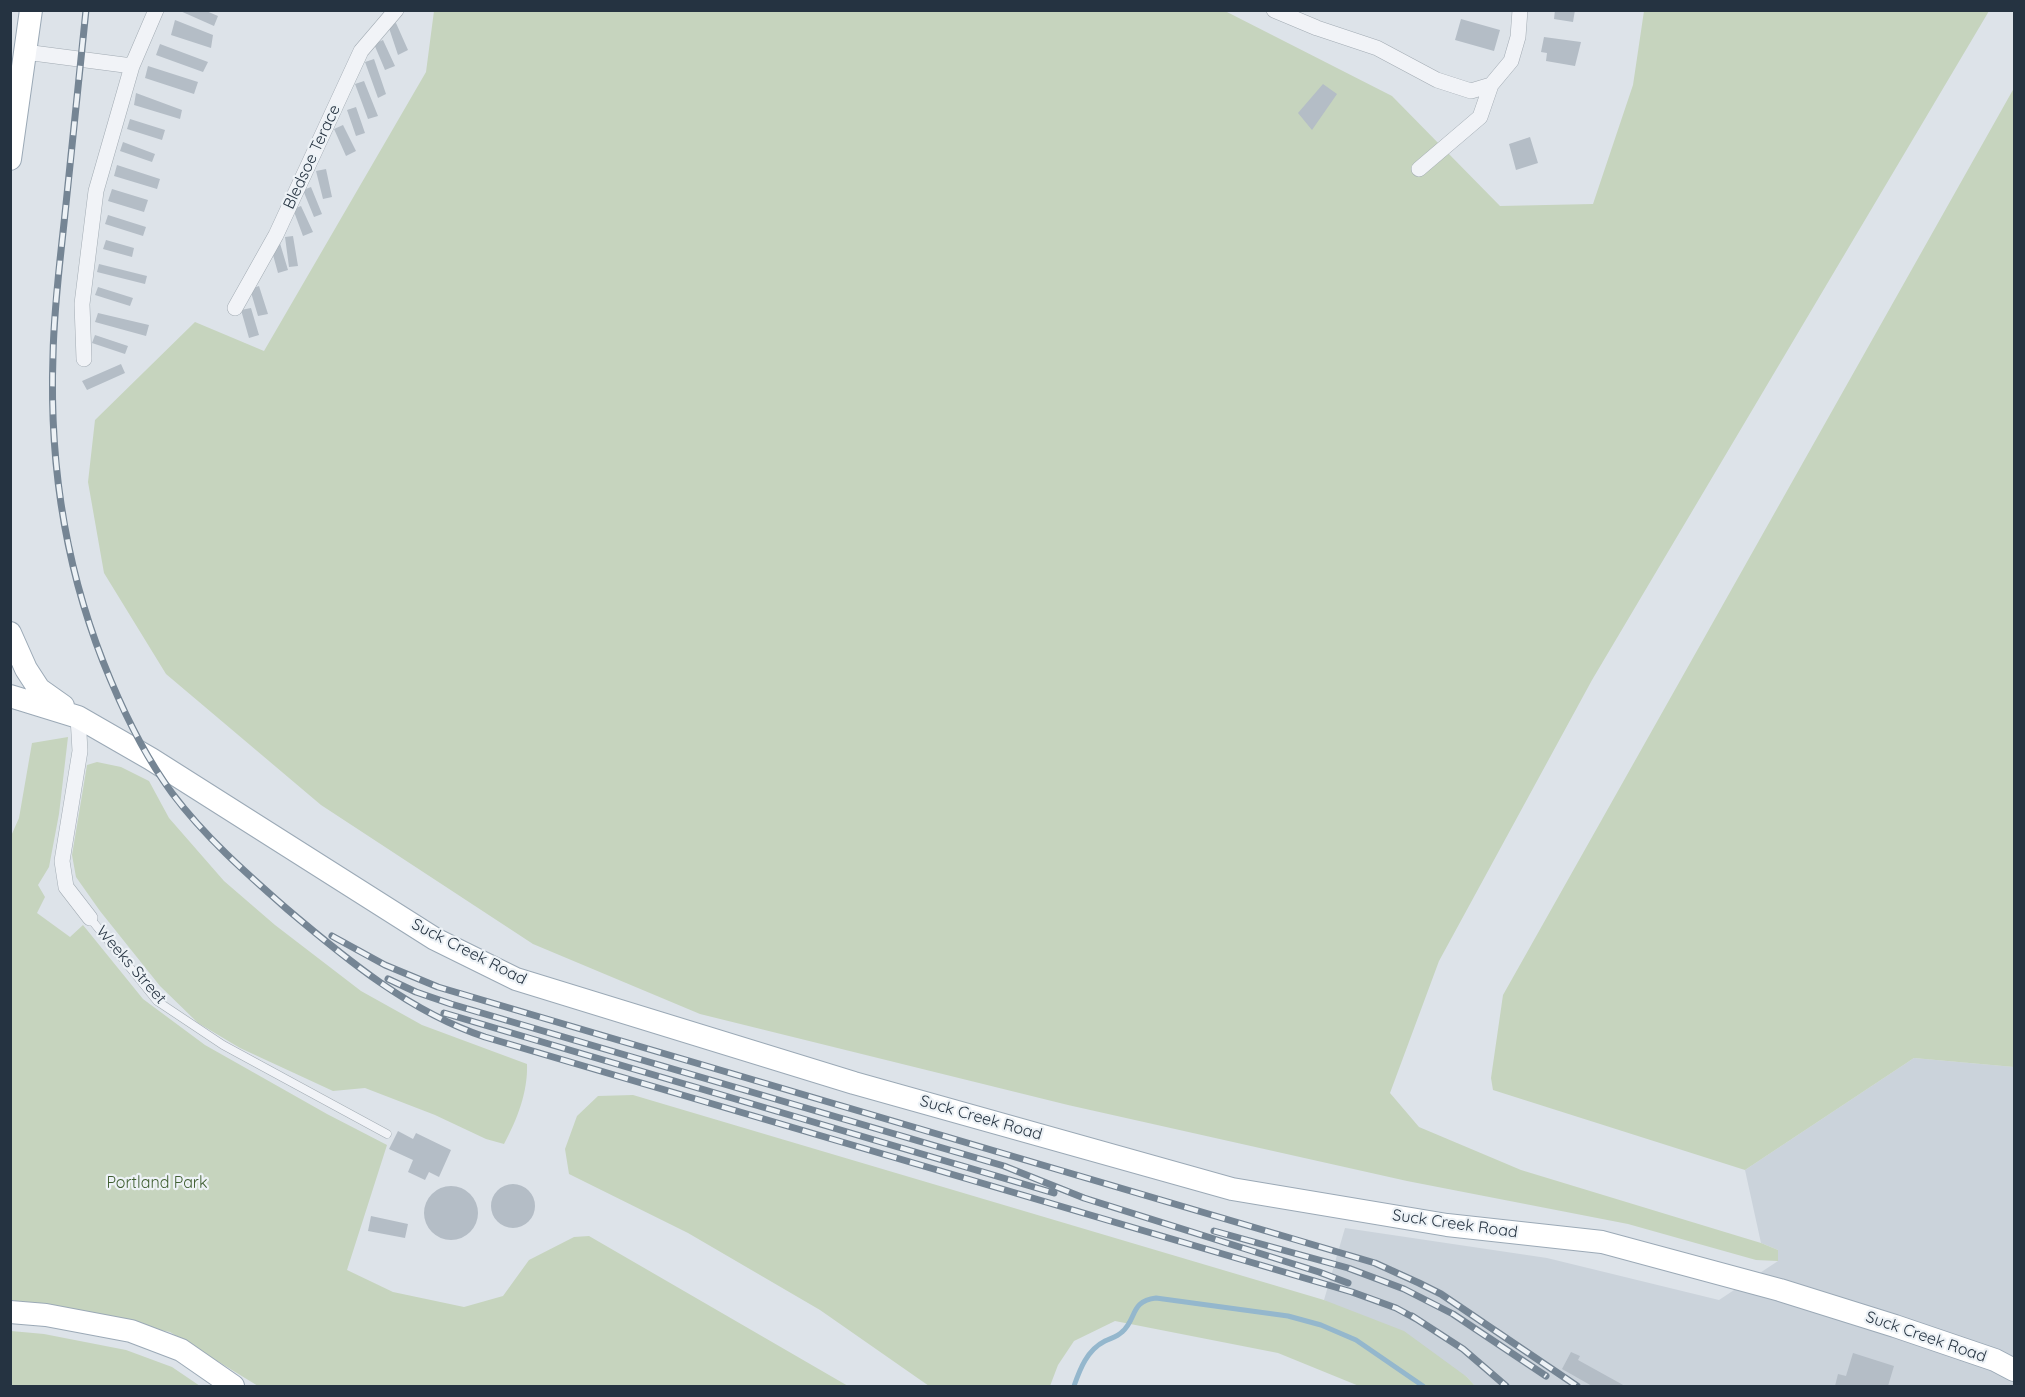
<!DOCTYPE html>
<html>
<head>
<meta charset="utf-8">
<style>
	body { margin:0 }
	#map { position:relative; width:2025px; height:1397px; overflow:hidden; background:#dde3e9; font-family:Quicksand,sans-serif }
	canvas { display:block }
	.frame { position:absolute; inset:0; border:12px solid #253341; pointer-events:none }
</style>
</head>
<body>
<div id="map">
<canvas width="2025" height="1397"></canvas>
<div class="frame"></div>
</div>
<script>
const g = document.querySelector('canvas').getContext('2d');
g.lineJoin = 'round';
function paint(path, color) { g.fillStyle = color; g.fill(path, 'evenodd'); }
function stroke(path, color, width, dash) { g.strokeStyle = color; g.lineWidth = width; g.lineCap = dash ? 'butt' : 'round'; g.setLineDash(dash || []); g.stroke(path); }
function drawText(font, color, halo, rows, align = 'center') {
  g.font = font + ' Quicksand,sans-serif'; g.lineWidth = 4.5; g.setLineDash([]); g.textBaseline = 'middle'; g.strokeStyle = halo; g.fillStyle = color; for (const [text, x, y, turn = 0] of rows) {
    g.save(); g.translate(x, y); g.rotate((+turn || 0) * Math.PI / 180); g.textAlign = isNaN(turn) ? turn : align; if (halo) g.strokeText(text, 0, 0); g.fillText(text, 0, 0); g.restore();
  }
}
const built = new Path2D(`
	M1914 1058 2014 1067V1386H1475L1467 1377 1324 1300 1345 1228 1547 1258 1719 1300 1778 1261V1250L1761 1243 1745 1170Z`);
const green = new Path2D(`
	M434 11H1225L1392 96 1500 206 1593 204 1633 85 1644 11H1989L1592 680 1439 961 1390 1093 1419 1127 1521 1170 1761 1243 1778 1250V1261L1756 1260 1628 1224 1407 1181 1068 1105 700 1014 533 944 321 805 166 674 104 573 88 482 95 420 195 322 264 351 426 72Z
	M2014 88V1067L1914 1058 1745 1170 1493 1090 1491 1078 1503 995Z
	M68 737 59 814 49 867 38 885 45 897 37 913 70 937 83 925 143 999 205 1045 327 1114 387 1145 347 1270 393 1292 464 1307 503 1296 529 1260 574 1237 589 1236 848 1386H258L170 1332 11 1300V836L19 818 32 743Z
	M97 762 121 767 149 781 169 818 224 881 275 925 361 991 422 1025 527 1064C528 1092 517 1120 504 1144L486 1139 435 1115 365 1088 333 1091 240 1048 198 1023 160 986 100 911 76 877 72 855 87 765Z
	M633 1095 1324 1300 1404 1331 1467 1377 1475 1386H1359L1278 1353 1115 1321 1074 1341 1058 1365 1050 1386H929L820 1310 688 1233 569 1174 565 1149 577 1116 598 1096Z
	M11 1331 44 1334 126 1350 172 1367 200 1386H11Z`);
const stream = new Path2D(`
	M1074 1386C1080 1369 1087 1350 1105 1341 1111 1338 1117 1337 1122 1332 1137 1319 1130 1301 1156 1298L1288 1316 1321 1325 1356 1340 1423 1386`);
const building = new Path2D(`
	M178 10H204L218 16 214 26Z
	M1555 10H1575L1573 22 1554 19Z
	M1461 19 1500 30 1494 51 1455 40Z
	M175 20 213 35 211 48 171 35Z
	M396 23 408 50 398 55 388 25Z
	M1544 37 1581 42 1575 66 1546 61 1547 53 1541 52Z
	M383 40 395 66 385 70 374 44Z
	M160 44 208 62 203 72 156 55Z
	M374 59 386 94 378 98 365 62Z
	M148 66 198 82 194 94 145 78Z
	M364 81 378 116 368 119 355 84Z
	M1323 84 1337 94 1312 130 1298 113Z
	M136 93 182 110 180 119 134 105Z
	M356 107 365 133 356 136 347 110Z
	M130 119 165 130 162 140 127 129Z
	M343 125 356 151 346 156 334 129Z
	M1530 137 1538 163 1516 170 1509 144Z
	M123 142 155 154 152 162 120 151Z
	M117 165 160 179 157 189 114 176Z
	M326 169 332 197 323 199 316 171Z
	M311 187 322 214 314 217 303 190Z
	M112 189 148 200 144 212 108 201Z
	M301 206 313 232 303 236 293 209Z
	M108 215 146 227 143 236 105 224Z
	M293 236 298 266 289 267 285 237Z
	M106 240 134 248 132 257 103 249Z
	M279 240 288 270 278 273 270 244Z
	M99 264 147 276 145 284 97 272Z
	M259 286 268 314 258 316 250 289Z
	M98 287 133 298 130 306 95 295Z
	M251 308 259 335 249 338 241 310Z
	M98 313 149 325 146 336 95 322Z
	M95 335 128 346 125 354 92 343Z
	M121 364 125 373 87 390 82 381Z
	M398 1131 413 1139 416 1133 451 1150 439 1177 429 1172 425 1180 408 1172 413 1160 389 1149Z
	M491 1206a22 22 0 1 1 44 0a22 22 0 1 1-44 0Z
	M424 1213a27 27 0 1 1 54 0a27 27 0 1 1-54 0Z
	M371 1216 408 1224 405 1238 368 1231Z
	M1571 1352 1580 1356 1578 1360 1625 1386H1592L1562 1369Z
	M1853 1353 1894 1366 1888 1386H1835L1838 1374 1846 1376Z`);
const service = new Path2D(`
	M90 918 157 1001 223 1045 387 1134`);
const minor = new Path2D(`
	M1274 10 1317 28 1377 48 1437 80 1471 91 1491 85
	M25 52 132 66
	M1419 169 1480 117 1491 85 1511 61 1518 37 1520 10
	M235 308 276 235 361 51 396 10
	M84 359 82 304 96 191 132 66 156 10
	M78 717 80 751 62 861 66 887 90 918`);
const primary = new Path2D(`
	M10 159 31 10
	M10 633 26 669 39 689 63 706
	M10 696 78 717 151 759 435 939 516 979 854 1083 1232 1189 1447 1225 1602 1242 1780 1290 1895 1326 1995 1360 2014 1370
	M10 1312 46 1315 131 1331 181 1350 233 1386`);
const rail = new Path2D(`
	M86 10C79 75 73 139 66 204 61 254 54 304 53 355 49 467 67 578 111 681 127 719 147 759 172 793 205 837 246 873 287 909 346 959 410 1012 485 1037L1352 1292 1396 1308 1420 1321
	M332 936 385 965 438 987 1375 1263 1419 1283 1441 1294 1577 1386
	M388 979 416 992 451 1004 1004 1166 1084 1198 1319 1272 1348 1283
	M444 1013 1054 1193
	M1214 1231 1348 1268 1404 1289 1453 1314 1546 1376
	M1412 1316 1463 1349 1506 1386`);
const streetNames = [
	["Bledsoe Terace",312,157,-65],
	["Suck Creek Road",469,952,27],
	["Weeks Street",131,965,49],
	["Suck Creek Road",981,1118,16],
	["Suck Creek Road",1455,1224,8],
	["Suck Creek Road",1926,1337,19]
];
const parkNames = [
	["Portland Park",157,1183]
];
paint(built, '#cbd3db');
paint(green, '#c6d4be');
stroke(stream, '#94b7cd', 5);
paint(building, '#b4bdc6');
stroke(service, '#a2abb3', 9);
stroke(minor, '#a2abb3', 16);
stroke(primary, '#9ba9b6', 24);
stroke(service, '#f1f3f7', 8);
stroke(minor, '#f1f3f7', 15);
stroke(primary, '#fff', 22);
stroke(rail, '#758594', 7);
stroke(rail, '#edf2f6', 4.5, [14]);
drawText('16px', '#253341', '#edf2f6', streetNames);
drawText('16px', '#3f5e31', '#edf2f6', parkNames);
</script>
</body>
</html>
